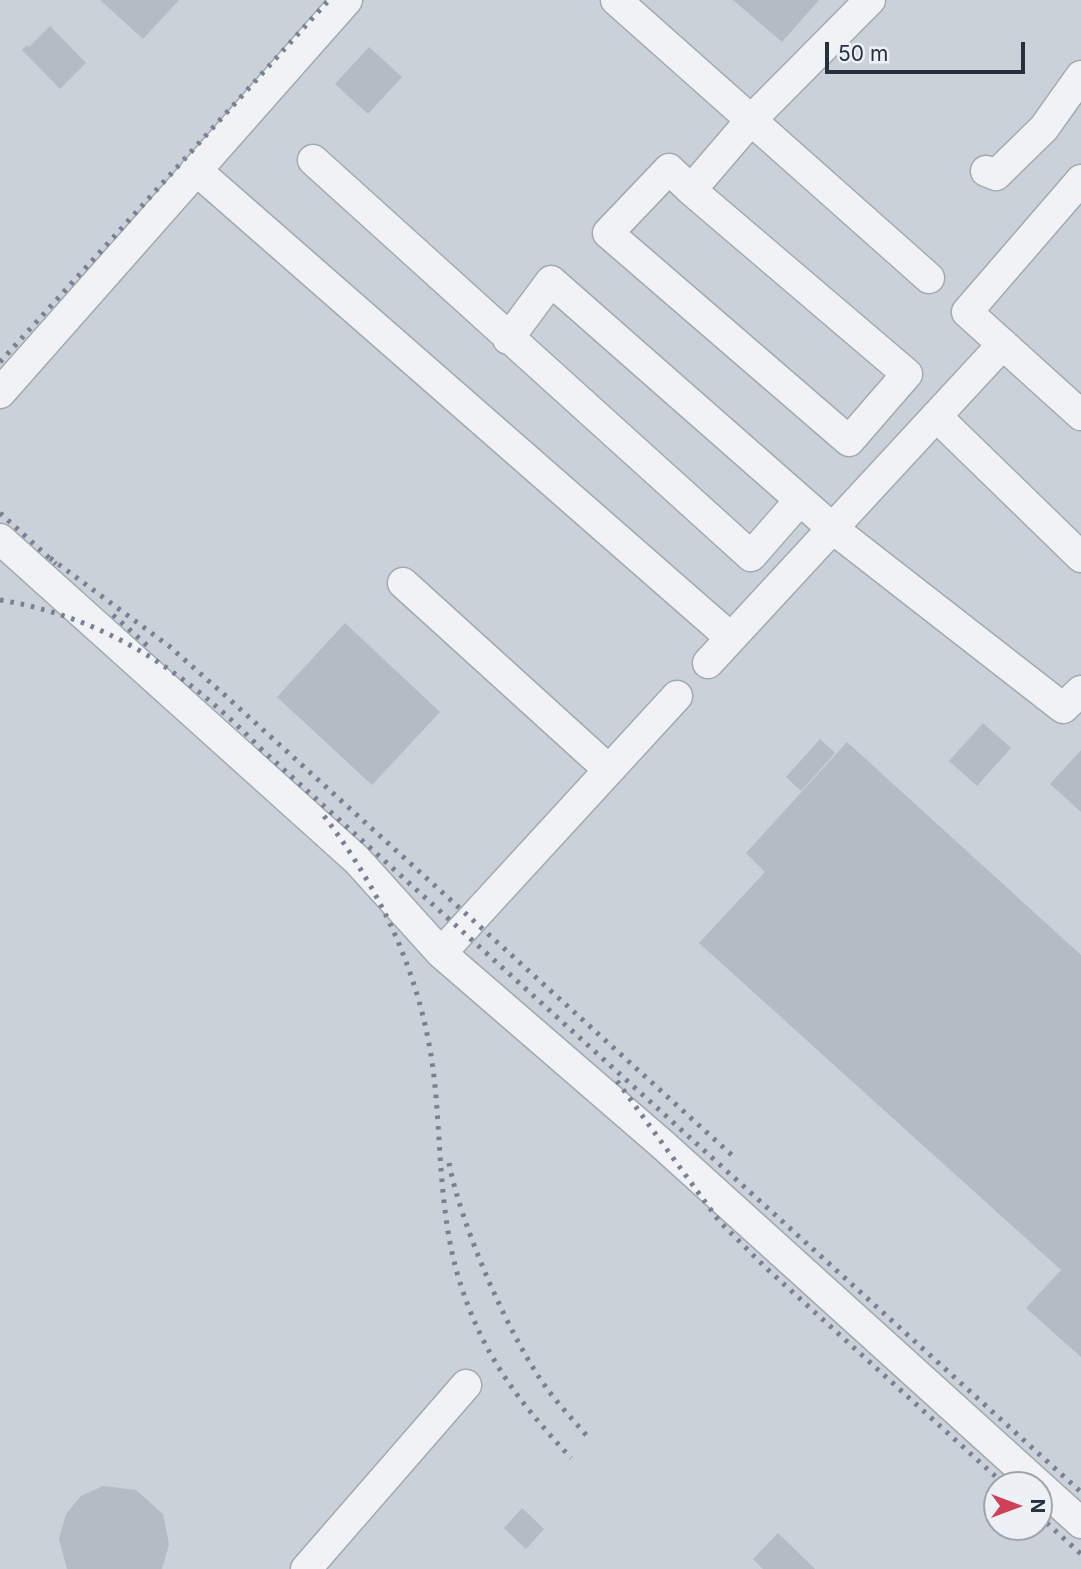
<!DOCTYPE html>
<html>
<head>
<meta charset="utf-8">
<style>
	body { margin:0 }
	#map { position:relative; width:1081px; height:1569px; overflow:hidden; background:#dde2e7; font-family:Inter,sans-serif }
	canvas { display:block }
	.north { position:absolute; left:983px; top:1471px; width:70px; height:70px; box-sizing:border-box; background:#edf0f5; border:2px solid #9ea3ac; border-radius:50%; rotate:90deg; font-size:19px; font-weight:700; line-height:28px; text-align:center; color:#27303e }
	.north::after { content:''; display:block; margin:auto; width:24px; height:32px; background:#cf4059; clip-path:polygon(50% 0,100% 100%,50% 72%,0 100%) }
	.scale { position:absolute; left:825px; top:42px; width:200px; height:32px; box-sizing:border-box; border:4px solid #27303e; border-top:0; padding-left:9px; font-size:21px; line-height:24px; white-space:nowrap; color:#27303e; -webkit-text-stroke:5px #edf0f5; paint-order:stroke }
</style>
</head>
<body>
<div id="map">
<canvas width="1081" height="1569"></canvas>
<div class="north">N</div>
<div class="scale">50 m</div>
</div>
<script>
const g = document.querySelector('canvas').getContext('2d');
g.lineJoin = 'round';
function paint(path, color) { g.fillStyle = color; g.fill(path, 'evenodd'); }
function stroke(path, color, width, dash) { g.strokeStyle = color; g.lineWidth = width; g.lineCap = dash ? 'butt' : 'round'; g.setLineDash(dash || []); g.stroke(path); }
const built = new Path2D(`
	M0 0H1081V1569H0ZM997 1485H1039V1527H997Z`);
const building = new Path2D(`
	M100 0H179L143 39Z
	M733 0H819L782 42Z
	M50 26 86 63 60 89 22 50 27 45 29 47Z
	M369 47 402 77 368 114 335 84Z
	M345 623 440 712 372 785 277 697Z
	M983 723 1011 748 977 786 949 761Z
	M820 739 835 753 801 791 786 777Z
	M847 742 1081 955V1357L1026 1308 1061 1270 699 943 765 872 746 853Z
	M1081 750V812L1050 784Z
	M103 1486 136 1490 163 1514 169 1544 162 1569H67L59 1539 66 1514 81 1496Z
	M522 1508 544 1529 526 1549 504 1528Z
	M778 1533 815 1569H763L753 1559Z`);
const minor = new Path2D(`
	M616 0 929 278
	M313 160 751 556 800 500
	M196 170 731 638
	M986 171 996 175 1044 128 1081 76
	M1081 180 967 312 1081 415
	M691 190 907 374 849 441 608 233 669 169 691 190 751 120 870 0
	M508 339 551 281 832 528 1063 708 1081 691
	M0 393 347 0
	M936 416 1081 557
	M0 539 357 860 441 953 662 1144 1081 1523
	M403 583 609 770
	M708 663 1003 344
	M441 953 677 696
	M306 1569 466 1385`);
const rail = new Path2D(`
	M0 362 329 0
	M0 513 56 564
	M50 558 169 646 228 698 735 1158
	M0 600C110 618 191 676 267 755
	M113 615 150 648
	M260 748 1081 1492
	M324 816C385 896 425 985 435 1086 441 1148 440 1215 458 1276 481 1353 517 1400 571 1458
	M617 1081 719 1221 765 1267 1005 1485
	M449 1163C461 1226 510 1339 548 1390 560 1406 574 1421 587 1436
	M1039 1516 1081 1554`);
paint(built, '#cbd1d9');
paint(building, '#b5bbc4');
stroke(minor, '#a3a9b1', 33);
stroke(minor, '#f0f2f6', 30);
stroke(rail, '#778191', 5, [3.5, 7]);
</script>
</body>
</html>
